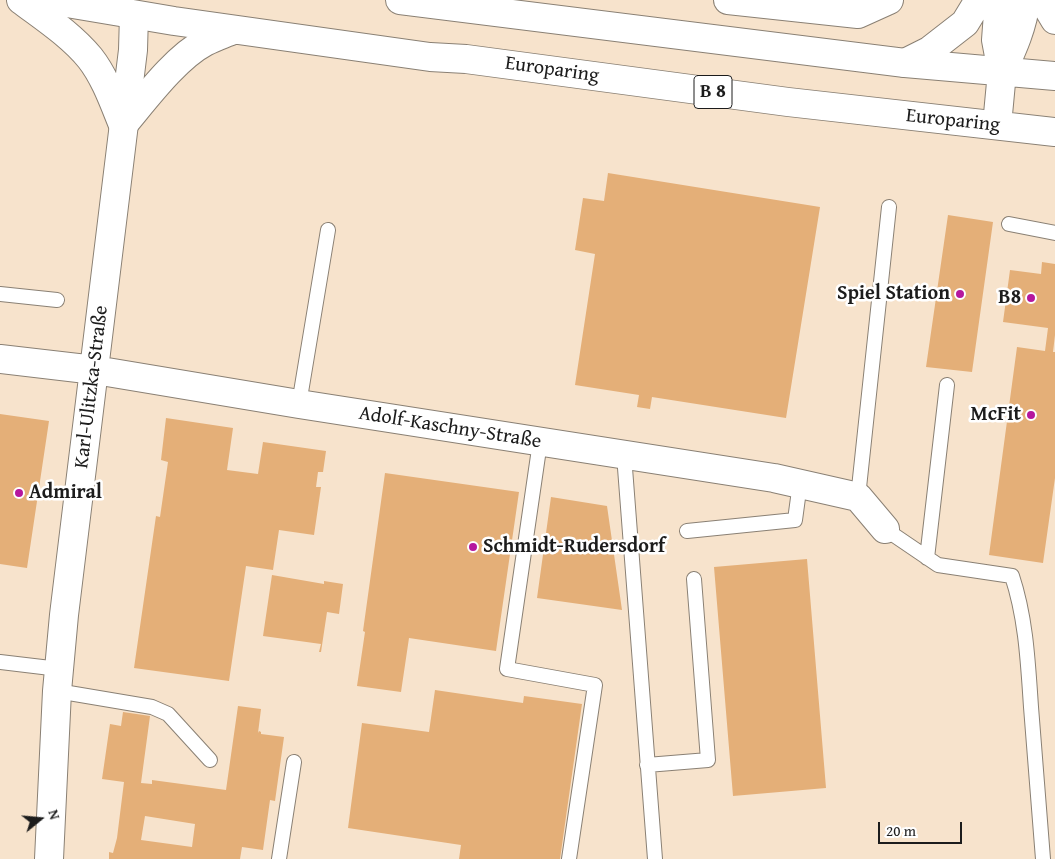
<!DOCTYPE html>
<html>
<head>
<meta charset="utf-8">
<style>
	body { margin:0 }
	#map { position:relative; width:1055px; height:859px; overflow:hidden; background:#f7e3cc; font-family:"Gentium Book Plus",serif }
	canvas { display:block }
	.north { position:absolute; left:15px; top:794px; width:50px; height:50px; -webkit-text-stroke:4px #fff; paint-order:stroke; rotate:73deg; font-size:14px; font-weight:700; line-height:20px; text-align:center; color:#1c1c1c }
	.north::after { content:''; display:block; margin:auto; width:18px; height:22px; background:#1c1c1c; clip-path:polygon(50% 0,100% 100%,50% 72%,0 100%) }
	.scale { position:absolute; left:878px; top:822px; width:84px; height:22px; box-sizing:border-box; border:2px solid #1c1c1c; border-top:0; padding-left:6px; font-size:15px; line-height:18px; white-space:nowrap; color:#1c1c1c; -webkit-text-stroke:4px #fff; paint-order:stroke }
</style>
</head>
<body>
<div id="map">
<canvas width="1055" height="859"></canvas>
<div class="north">N</div>
<div class="scale">20 m</div>
</div>
<script>
const g = document.querySelector('canvas').getContext('2d');
g.lineJoin = 'round';
function paint(path, color) { g.fillStyle = color; g.fill(path, 'evenodd'); }
function stroke(path, color, width, dash) { g.strokeStyle = color; g.lineWidth = width; g.lineCap = dash ? 'butt' : 'round'; g.setLineDash(dash || []); g.stroke(path); }
function drawText(font, color, halo, rows, align = 'center') {
  g.font = font + ' "Gentium Book Plus",serif'; g.lineWidth = 5; g.setLineDash([]); g.textBaseline = 'middle'; g.strokeStyle = halo; g.fillStyle = color; for (const [text, x, y, turn = 0] of rows) {
    g.save(); g.translate(x, y); g.rotate((+turn || 0) * Math.PI / 180); g.textAlign = isNaN(turn) ? turn : align; if (halo) g.strokeText(text, 0, 0); g.fillText(text, 0, 0); g.restore();
  }
}
const building = new Path2D(`
	M608 173 820 207 786 418 652 397 650 409 637 407 639 395 575 385 595 254 575 250 583 198 604 201Z
	M948 215 993 222 972 372 926 367Z
	M1042 262 1055 264V335L1053 352H1055V478L1043 563 989 555 1017 347 1045 351 1048 328 1003 322 1010 270 1041 274Z
	M0 414 49 421 27 568 0 564Z
	M166 418 233 428 227 470 258 474 263 442 326 451 323 472H318L316 487H321L314 535 279 530 273 570 246 566 229 681 134 668 156 516 160 517 168 462 161 460Z
	M385 473 519 492 496 651 409 638 401 692 357 686 365 632 363 631Z
	M551 497 607 506 622 610 537 598Z
	M807 559 826 788 733 796 714 567Z
	M272 575 324 584V581L343 584 339 614 327 612 321 652H319L321 644 263 636Z
	M435 690 523 703 524 696 582 704 560 859H459L461 845 348 828 362 723 429 732Z
	M238 706 261 709 258 733 259 731 261 732V734L284 737 275 801 270 800 263 850 242 847 240 859H109V852L113 853 117 838 124 782 102 779 110 724 121 726 123 712 150 716 141 783 152 784V780L226 790ZM145 816 195 824 192 847 141 840Z`);
const service = new Path2D(`
	M1009 224 1055 233
	M0 294 57 300
	M299 404 328 230
	M540 442 507 669 595 685 569 859
	M624 455 655 859
	M858 497 889 207
	M885 529 938 565 1012 576C1026 618 1028 663 1031 707 1035 758 1039 808 1043 859
	M687 531 795 520 800 483
	M927 558 947 385
	M0 662 59 669
	M57 691 152 707 168 714 210 760
	M647 765 708 760 694 579
	M279 859 294 762`);
const minor = new Path2D(`
	M21 0C45 18 71 35 90 58 105 77 114 103 123 125
	M728 0 858 14 889 0
	M0 359 95 370 299 404 774 478 858 497 885 529
	M49 859 57 691 64 615 133 50 134 15`);
const primary = new Path2D(`
	M49 0 174 21 430 57 466 59 788 102 1055 132
	M400 0 905 63 1055 76
	M123 125C145 99 175 58 205 42 214 37 224 34 233 30
	M997 125 1002 72`);
const trunk = new Path2D(`
	M999 0 996 40 1002 72
	M1043 0 1055 20
	M905 63 929 51 965 23 979 0
	M1002 72C1013 48 1023 26 1026 0`);
const markers = [
	[960,294,5,"#b5179e"],
	[1031,298,5,"#b5179e"],
	[1031,415,5,"#b5179e"],
	[19,493,5,"#b5179e"],
	[473,547,5,"#b5179e"]
];
const shields = [
	[713,92,38]
];
const shieldNames = [
	["B 8",713,92]
];
const streetNames = [
	["Europaring",552,70,8],
	["Europaring",953,121,6],
	["Karl-Ulitzka-Straße",92,387,-83],
	["Adolf-Kaschny-Straße",450,428,9]
];
const poiNames = [
	["Spiel Station",950,294],
	["B8",1021,298],
	["McFit",1021,415],
	["Admiral",29,493,"left"],
	["Schmidt-Rudersdorf",483,547,"left"]
];
paint(building, '#e4af78');
stroke(service, '#8a8074', 16);
stroke(minor, '#8a8074', 30);
stroke(primary, '#8a8074', 30);
stroke(trunk, '#8a8074', 30);
stroke(service, '#fff', 14);
stroke(minor, '#fff', 28);
stroke(primary, '#fff', 28);
stroke(trunk, '#fff', 28);
for (const [x, y, r, color] of markers) { const dot = new Path2D(); dot.arc(x, y, r, 0, 2 * Math.PI); g.fillStyle = color; g.fill(dot); stroke(dot, '#fff', 2); }
for (const [x, y, w] of shields) { const box = new Path2D(); box.roundRect(x - w / 2, y - 16.5, w, 33, 4); g.fillStyle = '#fff'; g.fill(box); stroke(box, '#1c1c1c', 1); }
drawText('bold 19px', '#1c1c1c', null, shieldNames);
drawText('20px', '#1c1c1c', '#fff', streetNames);
drawText('bold 20px', '#1c1c1c', '#fff', poiNames, 'right');
</script>
</body>
</html>
